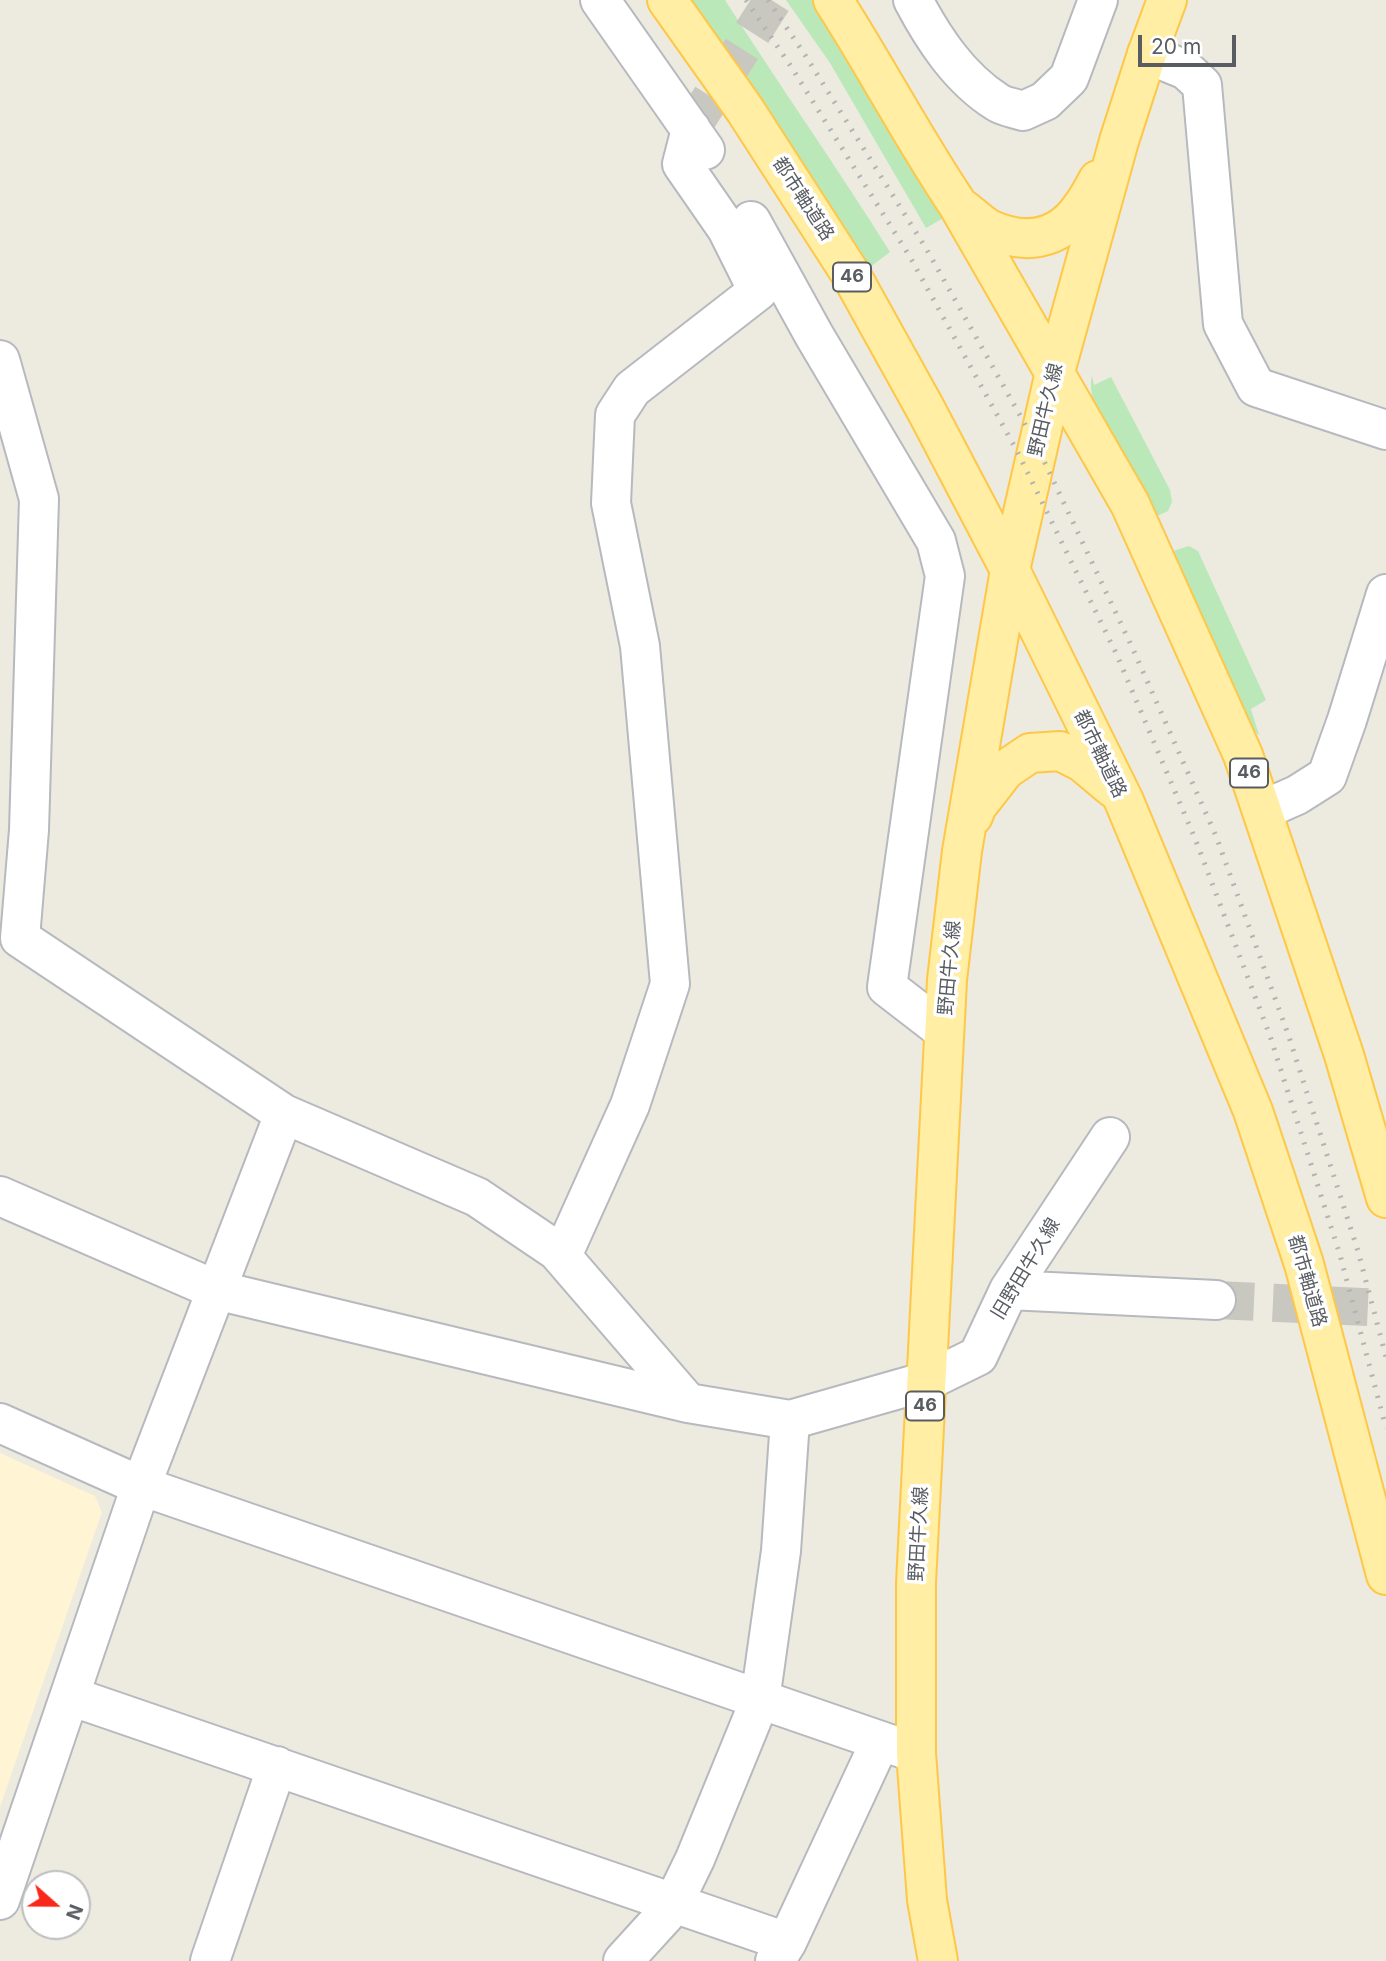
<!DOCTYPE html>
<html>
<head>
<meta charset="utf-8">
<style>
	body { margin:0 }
	#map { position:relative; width:1386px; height:1961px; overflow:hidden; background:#edeadf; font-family:Inter,sans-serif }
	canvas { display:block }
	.north { position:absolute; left:21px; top:1870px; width:70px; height:70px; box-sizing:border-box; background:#fff; border:2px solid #bdbec0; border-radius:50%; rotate:111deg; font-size:19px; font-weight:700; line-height:28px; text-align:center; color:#595d62 }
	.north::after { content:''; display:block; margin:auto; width:24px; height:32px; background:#f8281a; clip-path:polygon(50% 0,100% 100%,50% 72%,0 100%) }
	.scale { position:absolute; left:1138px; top:35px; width:98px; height:32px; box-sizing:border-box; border:4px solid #595d62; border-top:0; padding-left:9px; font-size:21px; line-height:24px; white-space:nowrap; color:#595d62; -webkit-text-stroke:5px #fff; paint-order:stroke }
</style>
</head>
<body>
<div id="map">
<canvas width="1386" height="1961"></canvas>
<div class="north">N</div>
<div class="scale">20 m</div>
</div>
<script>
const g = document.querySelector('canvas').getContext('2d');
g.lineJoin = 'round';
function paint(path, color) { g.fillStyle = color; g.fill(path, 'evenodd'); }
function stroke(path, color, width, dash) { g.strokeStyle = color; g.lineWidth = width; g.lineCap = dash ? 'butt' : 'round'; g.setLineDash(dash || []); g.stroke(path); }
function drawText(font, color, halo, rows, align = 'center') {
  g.font = font + ' Inter,"Noto Sans JP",sans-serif'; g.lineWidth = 7; g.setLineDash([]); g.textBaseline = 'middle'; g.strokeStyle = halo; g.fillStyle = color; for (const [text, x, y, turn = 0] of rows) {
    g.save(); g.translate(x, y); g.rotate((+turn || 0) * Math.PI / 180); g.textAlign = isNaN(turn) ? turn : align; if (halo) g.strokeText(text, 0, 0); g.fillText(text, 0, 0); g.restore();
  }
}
const commercial = new Path2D(`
	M0 1453 95 1496 102 1512 0 1807Z`);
const green = new Path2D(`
	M684 0H725C779 85 837 167 890 252L870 267C812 174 750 88 684 0Z
	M786 0H817L945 217 926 228 830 63Z
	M1092 376 1094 385 1111 377 1170 490 1172 502 1168 511 1148 520C1133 492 1083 404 1092 376Z
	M1189 546 1198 551 1266 700 1251 709 1259 735 1246 726 1164 554Z`);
const minorTunnel = new Path2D(`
	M691 129 773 0
	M1216 1300 1386 1308`);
const minor = new Path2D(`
	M600 0 705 150
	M913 0C933 38 959 78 997 102 1004 107 1015 108 1023 111L1045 101 1069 78 1098 0
	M1147 54 1186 70 1202 85 1223 324 1256 387 1386 430
	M751 221 814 335 936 541 945 576 887 987 944 1031
	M0 360 39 499 29 830 20 938 284 1114 477 1197 557 1251 688 1403 790 1420 927 1381 978 1356 1009 1290 1110 1137
	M1263 810 1297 795 1327 776 1347 720 1386 594
	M0 1196 216 1290 688 1403
	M562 1256 630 1105 670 984 640 646 611 503 615 415 632 389 758 291 727 229 682 164 691 129
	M1009 1290 1216 1300
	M0 1423 141 1486 916 1753
	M70 1696 787 1942
	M0 1900 141 1486 284 1114
	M210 1961 277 1766
	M623 1961 665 1915 674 1902 695 1859 760 1700 781 1551 790 1420
	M775 1961 787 1942 880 1742`);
const major = new Path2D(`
	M667 0 745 110 850 273 926 410 1010 570 1124 801 1253 1111 1304 1264 1386 1575
	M833 0C876 67 913 138 958 205L1130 504 1243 755 1344 1055 1386 1198
	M963 209C971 215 980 224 989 229 1024 245 1058 241 1081 208 1088 199 1093 189 1098 180
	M973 816 977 806 1005 770 1030 753 1060 751 1082 762 1113 788
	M938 1961 927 1900 916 1753V1583L947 980 962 851 1010 570 1055 372 1119 141 1147 54 1167 0`);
const rail = new Path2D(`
	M746 0 790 65 910 257 1017 451 1116 653 1196 841 1270 1036 1340 1255 1386 1428
	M768 0 805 55 927 250 1035 442 1132 647 1216 836 1288 1034 1358 1251 1386 1357`);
const shields = [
	[852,277,38],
	[1249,773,38],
	[925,1406,38]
];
const shieldNames = [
	["46",852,277],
	["46",1249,773],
	["46",925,1406]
];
const streetNames = [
	["都市軸道路",803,199,57],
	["野田牛久線",1046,410,-77],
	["都市軸道路",1100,754,64],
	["野田牛久線",950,968,-85],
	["旧野田牛久線",1026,1269,-59],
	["都市軸道路",1307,1281,74],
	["野田牛久線",919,1534,-87]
];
paint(commercial, '#fff4d3');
paint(green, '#bae8b9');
stroke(minorTunnel, '#c8c7c0', 38, [38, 19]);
stroke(minor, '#b6b9be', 42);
stroke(major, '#fec748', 42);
stroke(minor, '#fff', 38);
stroke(major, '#ffeea3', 38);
stroke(rail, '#b2b3b3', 5, [2, 9]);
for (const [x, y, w] of shields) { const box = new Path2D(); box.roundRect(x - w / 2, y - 14.5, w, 29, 5); g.fillStyle = '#fff'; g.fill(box); stroke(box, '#595d62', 2); }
drawText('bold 18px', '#595d62', null, shieldNames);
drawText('19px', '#595d62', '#fff', streetNames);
</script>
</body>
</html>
